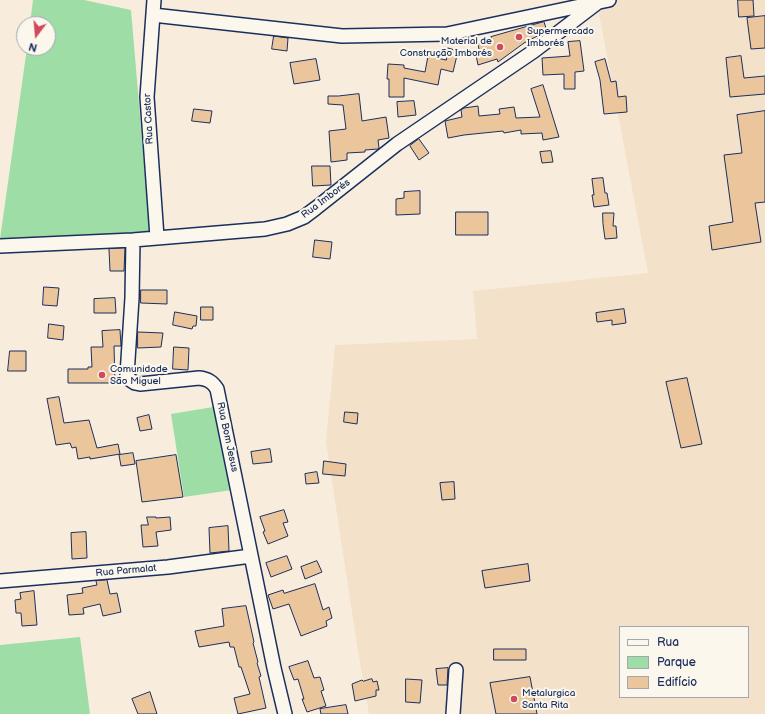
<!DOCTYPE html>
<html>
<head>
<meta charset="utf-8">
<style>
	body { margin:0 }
	#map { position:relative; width:765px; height:714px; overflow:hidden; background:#f8eddc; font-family:"Balsamiq Sans",sans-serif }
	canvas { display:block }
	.legend { position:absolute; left:619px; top:626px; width:130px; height:72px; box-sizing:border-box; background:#fbf7ec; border:1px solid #a1a7b3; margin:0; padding:5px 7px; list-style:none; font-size:12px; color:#1b2f5e }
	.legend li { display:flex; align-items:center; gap:8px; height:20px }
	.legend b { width:20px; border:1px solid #a1a7b3 }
	.north { position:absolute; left:16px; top:16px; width:40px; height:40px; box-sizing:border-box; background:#fbf7ec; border:1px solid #a1a7b3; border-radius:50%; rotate:196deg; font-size:11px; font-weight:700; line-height:16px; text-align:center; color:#1b2f5e }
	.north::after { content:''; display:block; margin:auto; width:14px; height:18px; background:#d1495b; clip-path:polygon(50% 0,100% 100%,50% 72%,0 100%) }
</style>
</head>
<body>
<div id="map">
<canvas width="765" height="714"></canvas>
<ul class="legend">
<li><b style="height:5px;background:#fbf7ec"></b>Rua</li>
<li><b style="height:11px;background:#9edda6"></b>Parque</li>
<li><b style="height:11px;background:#ebc69c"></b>Edifício</li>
</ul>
<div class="north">N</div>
</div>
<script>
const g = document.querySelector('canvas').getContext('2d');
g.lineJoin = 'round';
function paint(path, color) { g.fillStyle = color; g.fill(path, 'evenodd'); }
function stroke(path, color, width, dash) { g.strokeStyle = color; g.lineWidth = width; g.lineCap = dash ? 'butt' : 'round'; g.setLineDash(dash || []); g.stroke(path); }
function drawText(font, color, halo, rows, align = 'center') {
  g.font = font + ' "Balsamiq Sans",sans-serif'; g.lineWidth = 4; g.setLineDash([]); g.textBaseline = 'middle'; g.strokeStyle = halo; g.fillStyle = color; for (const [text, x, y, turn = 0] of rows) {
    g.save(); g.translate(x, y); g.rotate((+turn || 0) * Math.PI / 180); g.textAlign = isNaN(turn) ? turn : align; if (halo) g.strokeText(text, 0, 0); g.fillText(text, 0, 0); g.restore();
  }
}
const built = new Path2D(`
	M609 0H765V714H369L357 645 326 442 335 345 477 339 473 291 648 273 597 3ZM620 627H748V697H620Z`);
const green = new Path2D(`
	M33 0H84L131 10 150 234 0 239 27 48H48V24H30Z
	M219 406 232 490 184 497 171 414Z
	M80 637 90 714H0V645Z`);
const building = new Path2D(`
	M738 0H753L754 16 739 17Z
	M765 16V48L751 49 747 18Z
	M544 22 547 31 524 43 498 62 497 59 478 65 476 55 480 54 478 44 492 40 491 37Z
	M274 36 288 38 287 51 272 49Z
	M580 41 584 71 575 72V89H564V74L543 75 542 58 570 56 568 42Z
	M448 48 458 51 453 72 441 69 438 85 404 78V97H389V79H387L388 64 404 65V68L425 72 428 56 446 60Z
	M741 56 744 78 765 76V94L730 97 726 58Z
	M316 59 320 80 294 84 290 63Z
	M605 59 611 82 616 81 618 97 626 96 627 112 604 114 600 80 595 62Z
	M543 85 559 137 543 140 542 133 521 134V130L504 133 503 131 464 135 448 138 445 121 462 117 461 110 464 108 478 106 479 116 500 114 499 109 514 107 516 118 540 117 531 89Z
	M359 94 362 121 386 117 389 138 378 140 379 148 378 149 365 150V152L347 153V160L331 162 329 131 346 129 343 105 328 104V96H338Z
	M414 101 416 115 398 117 397 102Z
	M194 109 212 111 210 123 192 121Z
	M765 111V202L755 203 761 242 712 250 709 226 733 222 724 155 742 153 737 115Z
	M419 139 429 153 419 160 410 146Z
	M551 151 553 162 542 163 540 152Z
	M312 166H330L331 185 313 186Z
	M603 178 605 193H607L609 205 594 207 592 195H594L592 179Z
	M420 191V214L396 215V199L404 198V192Z
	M456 212H488V235H456Z
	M603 213H614L613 226H616L617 238 605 239 603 224Z
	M315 240 332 242 330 259 313 257Z
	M125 248 124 271H110L109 249Z
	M44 287 59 288 57 306 43 305Z
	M141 290H167V304L141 303Z
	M115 298 116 313H94V299Z
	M201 307H213V320H201Z
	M624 309 626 323 612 325V320L597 322 596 313Z
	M175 312 197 316 196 326H193L192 329 173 325Z
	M49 324 64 326 63 340 48 338Z
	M120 330 121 346H114L115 383H68V369H88V367H92L91 347H103L102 331Z
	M138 332 163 333 161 347 138 348Z
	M174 347 189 348 188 370 173 369Z
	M10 351H26V371H8Z
	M687 378 702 444 681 448 666 382Z
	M59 397 64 423 89 420 97 448 118 444 120 454 90 459V457L78 459 76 447 72 448 70 443 56 445 47 399Z
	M345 412 358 413 357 424 344 422Z
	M149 415 152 429 140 431 137 418Z
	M270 449 272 462 253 464 251 452Z
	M133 453 135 464 121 466 119 455Z
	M176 455 183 497 142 502 136 461Z
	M324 461 346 464 345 476 323 474Z
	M317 472 319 483 306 484 305 474Z
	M454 482 455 499 442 500 440 483Z
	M284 510 288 522 283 523 288 536 268 544 263 532 265 531 260 517Z
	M147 517H156V518L170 517 171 530 156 532 158 546 143 547 141 525H148Z
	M228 526 229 551 210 553 209 528Z
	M86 532 87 558 72 559 71 533Z
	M287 556 292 569 271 577 266 563Z
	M317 561 322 572 305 579 301 567Z
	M528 564 530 581 485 588 482 571Z
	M107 580 110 594 117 593 121 612 103 616 100 604 83 608 84 614 69 615 67 595 83 593 82 588 97 585 96 581Z
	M315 584 323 610 329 607 332 618 326 621 327 626 301 636 289 604 273 609 268 595 283 590 284 593Z
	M34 591 37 625 22 626 21 613H16L15 600 21 599 20 593Z
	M246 606 254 642 253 643 258 662 257 663 261 676 259 677 266 708 238 714 234 698 250 694 241 667H239L234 647H230L229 642 199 647 195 631 224 626 222 609Z
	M494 649H526V660H494Z
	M308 661 314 678 320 677 324 690 321 691 326 706 307 712 302 699H304L298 679 294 680 289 667Z
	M448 668 447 685H438L436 669Z
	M530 677 537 714H496L490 683Z
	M372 679 373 682 377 681 379 690H376V696L355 701 352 684 362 680 363 681Z
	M406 679 422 680 420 703 406 702Z
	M150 692 157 714H138L132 699Z
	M346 705 348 714H321L320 709Z`);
const minor = new Path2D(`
	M154 0 147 97 157 237
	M153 15 342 36 447 34 609 0
	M133 240 132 298 127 375 129 379 135 383 140 384 199 378C207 379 212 381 217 389L274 668 285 714
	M0 246 133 240 265 229 287 224 304 217 316 208 397 144 534 51 597 3
	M0 581 168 567 251 556
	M453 714 456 670`);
const markers = [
	[519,37,4,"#d1495b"],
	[500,47,4,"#d1495b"],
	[102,375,4,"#d1495b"],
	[514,699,4,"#d1495b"]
];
const poiNames = [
	["Supermercado",527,31],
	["Imborés",527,43],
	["Material de",492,41,"right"],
	["Construção Imborés",492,53,"right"],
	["Comunidade",110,369],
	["São Miguel",110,381],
	["Metalurgica",522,693],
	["Santa Rita",522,705]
];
const streetNames = [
	["Rua Castor",149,119,-93],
	["Rua Imborés",326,199,-37],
	["Rua Bom Jesus",227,437,78],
	["Rua Parmalat",126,571,-5]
];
paint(built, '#f4e1c9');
paint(green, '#9edda6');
paint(building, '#ebc69c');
stroke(building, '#1b2f5e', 1);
stroke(minor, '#1b2f5e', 16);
stroke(minor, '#fbf7ec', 13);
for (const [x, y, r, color] of markers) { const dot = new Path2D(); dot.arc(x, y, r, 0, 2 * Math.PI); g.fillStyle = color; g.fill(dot); stroke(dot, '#fbf7ec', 1.5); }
drawText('10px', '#1b2f5e', '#fbf7ec', poiNames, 'left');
drawText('10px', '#1b2f5e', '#fbf7ec', streetNames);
</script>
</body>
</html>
